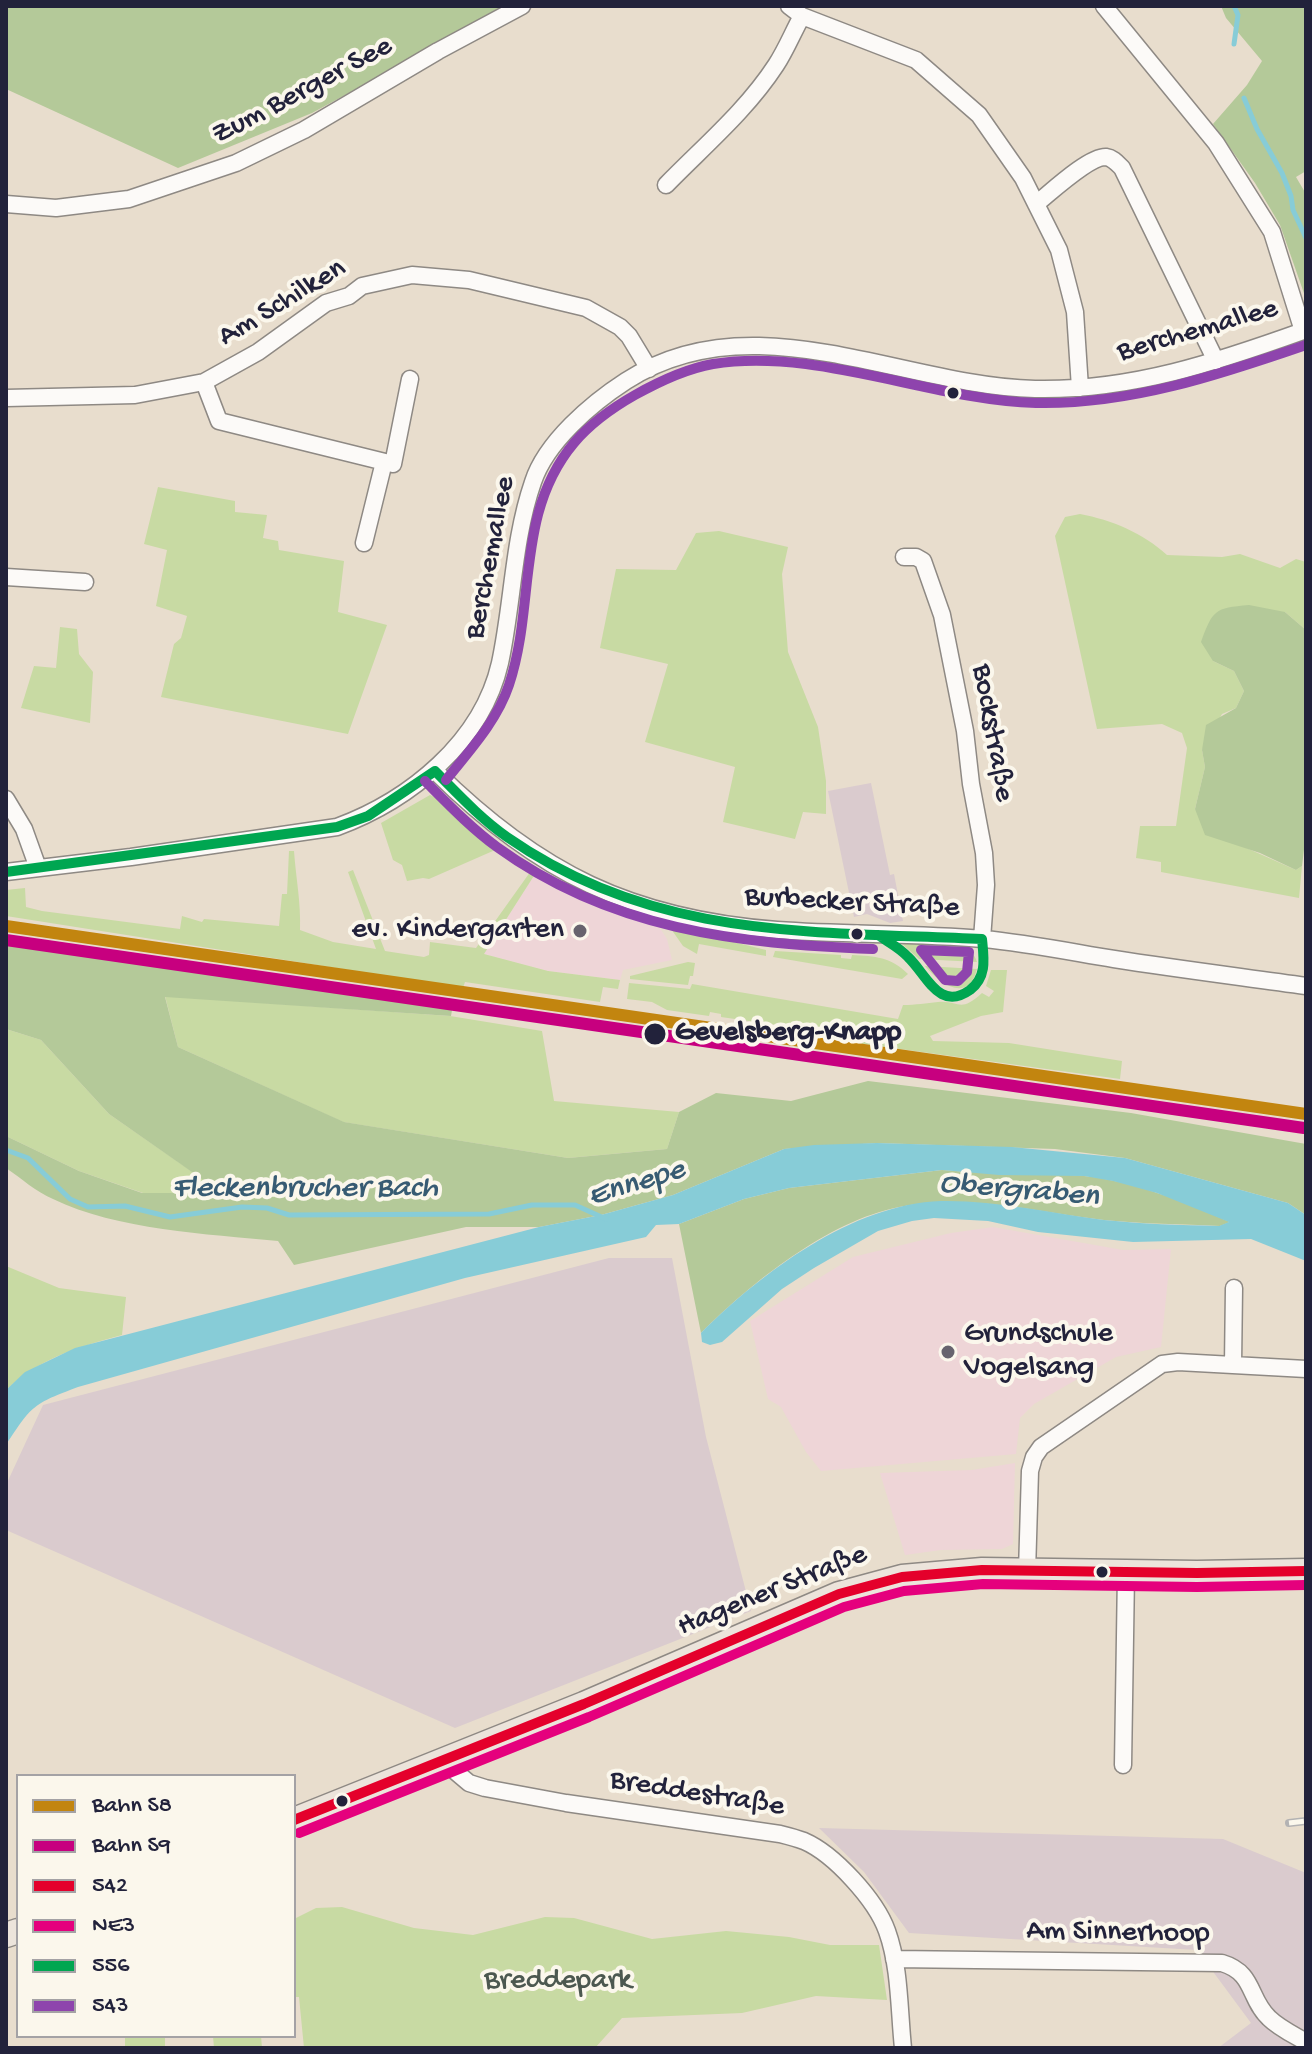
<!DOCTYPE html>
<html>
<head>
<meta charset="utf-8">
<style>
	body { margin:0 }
	#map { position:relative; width:1312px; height:2054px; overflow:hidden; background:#e8ddcd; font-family:"Gochi Hand",sans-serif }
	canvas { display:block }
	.frame { position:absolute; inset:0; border:8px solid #22223b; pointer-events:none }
	.legend { position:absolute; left:16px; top:1774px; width:280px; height:264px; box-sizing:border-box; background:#fbf7ec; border:2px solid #a4a2a5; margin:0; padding:10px 14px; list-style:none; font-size:24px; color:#22223b }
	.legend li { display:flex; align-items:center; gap:16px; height:40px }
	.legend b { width:40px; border:2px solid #a4a2a5 }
</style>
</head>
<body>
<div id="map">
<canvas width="1312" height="2054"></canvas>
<div class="frame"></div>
<ul class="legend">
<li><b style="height:10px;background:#c2850f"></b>Bahn S8</li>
<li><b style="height:10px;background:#c7007f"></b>Bahn S9</li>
<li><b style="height:10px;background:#e4002b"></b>542</li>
<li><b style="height:10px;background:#e5007d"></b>NE3</li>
<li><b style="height:10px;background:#00a651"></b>556</li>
<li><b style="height:10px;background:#8e44ad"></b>543</li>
</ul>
</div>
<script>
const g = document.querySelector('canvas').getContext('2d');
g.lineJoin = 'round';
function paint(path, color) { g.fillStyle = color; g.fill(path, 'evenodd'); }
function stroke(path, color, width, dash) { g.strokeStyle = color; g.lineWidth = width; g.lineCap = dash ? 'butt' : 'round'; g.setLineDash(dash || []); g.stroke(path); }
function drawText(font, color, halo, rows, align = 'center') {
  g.font = font + ' "Gochi Hand",sans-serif'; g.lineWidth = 8; g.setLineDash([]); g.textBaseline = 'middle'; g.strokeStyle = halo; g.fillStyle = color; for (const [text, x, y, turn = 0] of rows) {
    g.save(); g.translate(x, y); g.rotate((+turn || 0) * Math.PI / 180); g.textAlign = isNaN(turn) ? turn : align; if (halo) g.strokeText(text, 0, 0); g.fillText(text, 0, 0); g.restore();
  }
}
const built = new Path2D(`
	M537 871 614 909 656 922 667 939 672 960 623 970 620 980 548 971 484 954Z
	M993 1227 1123 1250 1171 1249 1161 1347 1116 1357 1034 1404 1020 1418 1016 1454 821 1471 806 1452 781 1407 768 1399 750 1321 853 1257 951 1233Z
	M1015 1463 1013 1544 1002 1549 941 1550 905 1555 880 1473 972 1470Z`);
const industrial = new Path2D(`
	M871 783 890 875 894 874 903 921 890 923 867 914 854 917 828 791Z
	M609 1258H672L706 1437 751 1611 455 1728 6 1530V1485L43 1405Z
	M819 1828 1223 1839 1306 1873V2048H1218L1251 2023 1197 1950 909 1933 864 1872Z`);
const green = new Path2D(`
	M158 487 235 501V512L267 515 263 538 278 541 279 550 344 561 338 612 387 625 348 734 161 697 174 644 181 638 187 616 156 606 167 550 144 544Z
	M1080 514C1112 520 1143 533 1167 555L1222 557 1240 554 1280 568 1296 559 1306 562V630L1285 612 1213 661 1234 671 1244 691 1236 708 1222 714 1202 750 1205 767 1195 809 1242 846 1296 870 1302 866 1299 898 1161 872V862L1136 858 1140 826H1176L1187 748 1182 733 1162 724 1097 729 1055 536 1065 517Z
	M719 531 788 547 782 574 788 652 818 727 826 781V814L803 812 795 839 723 822 735 767 645 742 668 664 600 648 616 569 676 570 696 533Z
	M60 627 77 629 79 654 93 672 90 723 21 708 34 666 56 668Z
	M430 795 452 805 502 847 429 879 423 878 407 881 402 865 393 860 381 823Z
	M289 851H294C296 879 301 902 300 930L333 942 376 949 348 872 353 870 385 951 424 957 429 955 430 942 476 948 533 868 537 871 484 954 548 971 620 980 618 989 603 987 600 1002 465 982 463 988 6 916V890L25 888 26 907 42 911 180 929 182 916 202 922 204 919 279 926 282 894H287Z
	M669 926 766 950V956L699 944 697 954 683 946Z
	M900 942C922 943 970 935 977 962L919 959Z
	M775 951 841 955V958L851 959 852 955C875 956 891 957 908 974L902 979 773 957Z
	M688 962 695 963 693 976H690L688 985 630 979V976Z
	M925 966 977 969C968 1004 940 984 925 966Z
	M991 970H1007L1003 1012 981 1016 930 1036 933 1041 1009 1043 1122 1061 1120 1079 819 1038V1031L721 1017V1014L710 1012 709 1016 667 1010 652 1002 627 999 629 983 690 989 692 984 898 1019 903 1005C916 1005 926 1003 938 1002 960 1000 959 1014 982 993L989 997 994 991 986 986Z
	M165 996 450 1016 542 1031 554 1101 679 1112 667 1149 568 1158 343 1122 178 1047Z
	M6 1029 41 1040 109 1114 223 1193H143L79 1171 6 1136Z
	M6 1266 59 1288 126 1297 122 1335C78 1347 40 1358 6 1390Z
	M342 1907 414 1928 473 1935 545 1917 574 1918 652 1939 726 1931 789 1937 830 1945H879L887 2000 816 1996 742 2013 622 2018 595 2048H304L299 1997H294V1919L316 1908Z
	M125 2036H165V2046L125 2048Z
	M213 2036H261L262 2048H214Z`);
const forest = new Path2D(`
	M6 6H509L312 113 178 168 6 89Z
	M1221 6H1306V171L1296 177 1306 194V299L1280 225 1255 183 1213 124 1247 85 1262 61 1226 18Z
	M1249 605 1285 612 1306 630V833L1302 866 1296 870 1260 853 1205 835 1195 809 1205 767 1202 750 1206 725 1236 708 1244 691 1234 671 1213 661 1201 642C1213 610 1214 608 1249 605Z
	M6 942 452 1010 451 1016 165 997 178 1047 344 1122 568 1158 667 1149 679 1112 716 1093 791 1101 868 1081 1131 1113 1306 1144V1215L1288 1203 1125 1158 1055 1149 877 1143 784 1149 673 1195 601 1215 539 1227H466L294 1265 278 1241C207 1234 117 1230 53 1199 36 1192 21 1178 6 1168V1136L79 1171 142 1193H222L109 1114 41 1040 6 1029Z
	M942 1170C989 1174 1037 1172 1084 1176 1134 1181 1184 1202 1230 1222L1220 1226C1181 1224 1142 1224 1104 1220 1036 1212 967 1193 899 1207 828 1221 751 1283 701 1333L679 1224 744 1199 789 1188Z`);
const water = new Path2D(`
	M877 1143 1012 1147 1125 1158 1288 1203 1306 1215V1261L1251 1239 1133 1242 1038 1232 988 1221 934 1218 912 1221 878 1231 814 1268 782 1289 722 1342 710 1345 702 1342 701 1333C761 1273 852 1204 941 1201 995 1200 1050 1213 1104 1220 1142 1224 1181 1225 1219 1226L1229 1222 1157 1193 1113 1181 1084 1176 999 1175 942 1170 789 1188 744 1199 679 1224 656 1225 646 1237 465 1278 78 1387C33 1404 32 1405 6 1445V1390L25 1372 75 1348 539 1227 601 1215 673 1195 784 1149 814 1145Z`);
const stream = new Path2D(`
	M1234 6 1238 15 1234 44
	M1244 98 1257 129 1282 173 1291 196 1293 210 1306 238
	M6 1150 28 1158 70 1199 88 1207 125 1206 170 1217 242 1207 267 1208 289 1215 489 1214 532 1205H575L606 1219`);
const minor = new Path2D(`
	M789 6 802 16 916 60 979 115 1023 178 1059 250 1075 312 1080 388
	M1104 6 1216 143 1272 232 1303 331
	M666 185C704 146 746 111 776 65 786 50 793 32 802 16
	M6 204 56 208 129 199 236 163 304 130 438 51 522 6
	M1036 204C1050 193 1089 156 1106 157 1113 158 1117 163 1122 168L1216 361
	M204 382 219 421 393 464 410 379
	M6 398 135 395 204 382 258 352 326 303 349 296 362 286 412 275 469 280 586 308 620 327 629 336 649 369
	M364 543 384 462
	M904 557H916L923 561 942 615 965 731 971 784 984 853 986 885 982 939
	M6 577 85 582
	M435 771C538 873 632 919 777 930 846 935 915 933 983 939 1027 943 1071 952 1114 959 1178 969 1242 977 1306 986
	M6 799 24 829 38 868
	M6 872 131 857 337 827C410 800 482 742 500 663 513 603 513 540 533 482 546 442 592 403 626 381 752 299 902 386 1035 389 1131 391 1217 362 1306 330
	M1233 1365 1234 1288
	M1027 1572 1030 1471 1034 1457 1041 1447 1162 1364 1178 1362 1306 1369
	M450 1757 456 1772 469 1783 485 1788 566 1803 780 1834C788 1836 796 1838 804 1841 834 1854 876 1900 887 1931 900 1967 899 2010 903 2048
	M1123 1765 1126 1573
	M894 1959 1222 1963C1255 1973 1248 1998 1269 2018 1279 2028 1294 2035 1306 2042`);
const primary = new Path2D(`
	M294 1820 584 1704 839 1594 902 1577 982 1570 1197 1573 1306 1571
	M6 1935 18 1931`);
const rail = new Path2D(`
	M1289 1823 1306 1821`);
const bus1 = new Path2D(`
	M294 1820 584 1704 839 1594 902 1577 982 1570 1197 1573 1306 1571`);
const bus2 = new Path2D(`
	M299 1833 589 1717 844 1607 904 1591 983 1584 1197 1587 1306 1585`);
const bus3 = new Path2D(`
	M435 771C458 794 480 818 507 837 655 940 810 931 982 939
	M6 872 337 827 368 816 435 771
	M878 935C888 942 900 948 908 957 927 975 939 1012 970 990 987 977 984 959 982 939`);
const bus4 = new Path2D(`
	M446 780C470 750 497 721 509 685 536 604 515 513 574 443 591 423 612 408 635 395 660 381 685 369 713 364 816 347 931 400 1036 403 1129 405 1219 375 1306 345
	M425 781C448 804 471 828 497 847 610 929 737 944 873 949
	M921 950 969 952 967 972 958 981 945 980Z`);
const rail1 = new Path2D(`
	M6 926 1306 1114`);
const rail2 = new Path2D(`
	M6 940 1304 1128`);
const markers = [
	[953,393,7,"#22223b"],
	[580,931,8,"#67636e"],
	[857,934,7,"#22223b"],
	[655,1034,12,"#22223b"],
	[948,1352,8,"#67636e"],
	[1102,1572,7,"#22223b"],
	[342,1801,7,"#22223b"]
];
const streetNames = [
	["Zum Berger See",303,92,-28],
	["Am Schilken",283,304,-31],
	["Berchemallee",1198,332,-16],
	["Berchemallee",492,558,-79],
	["Bockstraße",991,733,80],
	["Burbecker Straße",852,904,3],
	["Hagener Straße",773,1592,-22],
	["Breddestraße",697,1795,9],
	["Am Sinnerhoop",1118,1934,1]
];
const poiNames = [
	["ev. Kindergarten",564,931],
	["Grundschule",964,1335,"left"],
	["Vogelsang",964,1369,"left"]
];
const stopNames = [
	["Gevelsberg-Knapp",675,1034]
];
const parkNames = [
	["Breddepark",558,1982]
];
const waterNames = [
	["Ennepe",637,1185,-17],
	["Fleckenbrucher Bach",305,1190],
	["Obergraben",1019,1192,5]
];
paint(built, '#eed5d7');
paint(industrial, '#dacbce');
paint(green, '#c8daa3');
paint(forest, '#b4c999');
paint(water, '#87ccd7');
stroke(stream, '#87ccd7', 5);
stroke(minor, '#8e8984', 19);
stroke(primary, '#8e8984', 27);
stroke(minor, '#fcfaf8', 16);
stroke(primary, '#ece4db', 24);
stroke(rail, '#b3b2b3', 8);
stroke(rail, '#fbf7ec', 5, [15]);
stroke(bus1, '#e4002b', 10);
stroke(bus2, '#e5007d', 10);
stroke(bus3, '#00a651', 10);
stroke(bus4, '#8e44ad', 10);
stroke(rail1, '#c2850f', 12);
stroke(rail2, '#c7007f', 12);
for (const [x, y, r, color] of markers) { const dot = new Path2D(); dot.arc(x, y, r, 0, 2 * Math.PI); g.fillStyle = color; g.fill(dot); stroke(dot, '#fbf7ec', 3); }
drawText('30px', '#22223b', '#fbf7ec', streetNames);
drawText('30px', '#22223b', '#fbf7ec', poiNames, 'right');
drawText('bold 30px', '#22223b', '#fbf7ec', stopNames, 'left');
drawText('30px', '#4c5850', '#fbf7ec', parkNames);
drawText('italic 32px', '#375b73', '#fbf7ec', waterNames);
</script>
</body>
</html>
